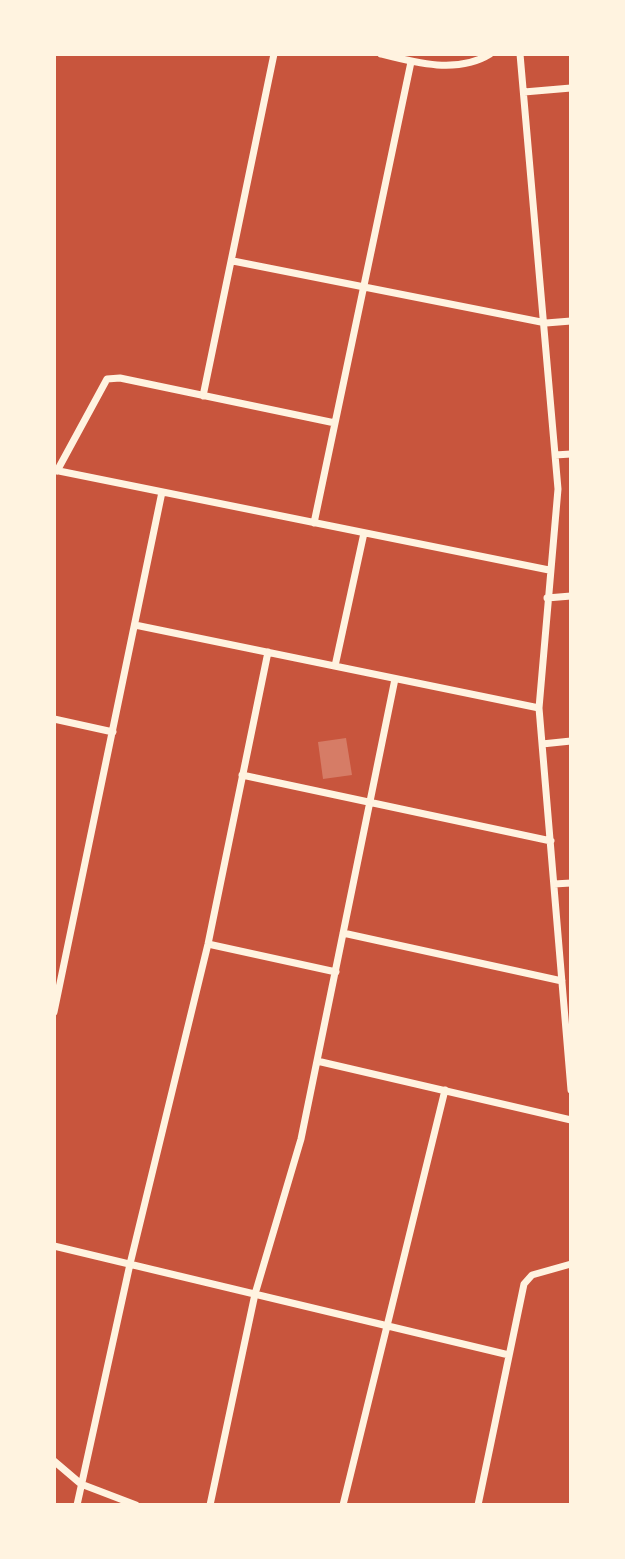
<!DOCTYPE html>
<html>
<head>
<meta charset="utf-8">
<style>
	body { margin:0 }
	#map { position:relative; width:625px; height:1559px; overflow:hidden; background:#c8553d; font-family:"Nunito Sans",sans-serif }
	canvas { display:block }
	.frame { position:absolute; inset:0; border:56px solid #fff3e0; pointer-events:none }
</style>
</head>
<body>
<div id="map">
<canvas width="625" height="1559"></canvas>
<div class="frame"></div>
</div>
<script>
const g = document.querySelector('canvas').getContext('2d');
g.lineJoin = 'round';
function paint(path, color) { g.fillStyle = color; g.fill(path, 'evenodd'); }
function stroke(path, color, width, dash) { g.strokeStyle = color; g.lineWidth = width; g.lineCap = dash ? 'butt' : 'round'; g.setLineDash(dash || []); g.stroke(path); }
const building = new Path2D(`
	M346 738 352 775 323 779 318 742Z`);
const minor = new Path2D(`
	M381 54C416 63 458 74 490 54
	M520 54 558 489 539 708 571 1090
	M524 92 571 88
	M233 261 546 323 571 321
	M203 396 274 54
	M555 455 571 454
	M54 470 549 570
	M57 471 107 379 120 378 335 423
	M314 523 411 62
	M547 598 571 596
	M135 625 539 708
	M335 666 364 533
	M54 719 113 732
	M542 744 571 741
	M242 775 551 841
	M554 884 571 883
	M343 933 562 981
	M208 944 336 972
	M54 1012 162 492
	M317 1061 571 1120
	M54 1246 509 1355
	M54 1461 81 1484 136 1505
	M77 1505 130 1264 208 944 268 652
	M210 1505 255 1294 301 1139 395 679
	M343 1505 445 1090
	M478 1505 524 1284 532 1275 571 1264`);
paint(building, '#d67c66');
stroke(minor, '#fff3e0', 7);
</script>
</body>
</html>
